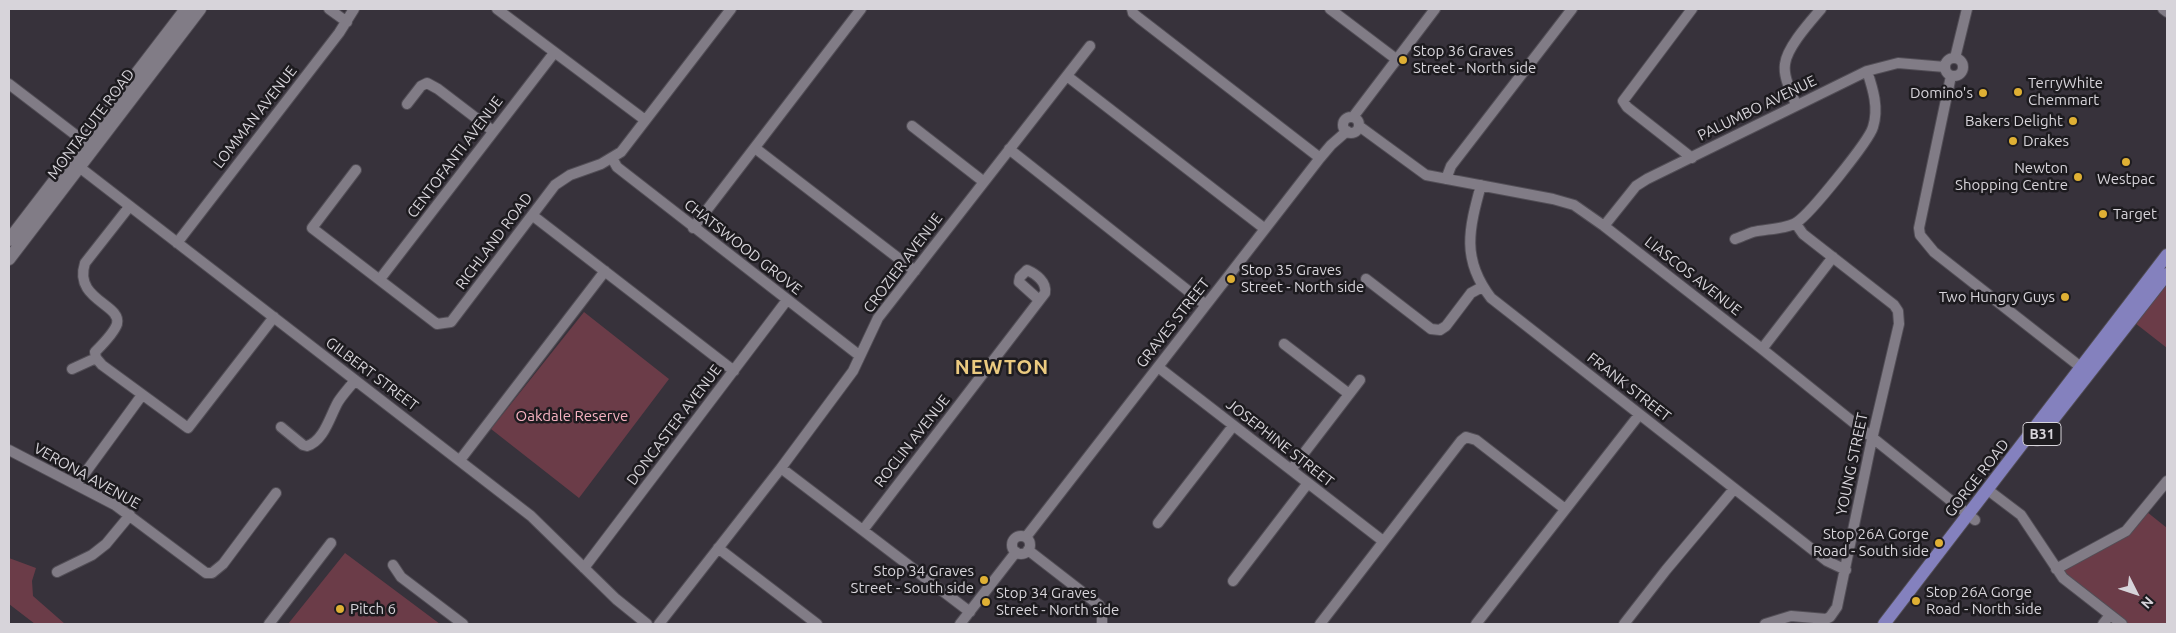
<!DOCTYPE html>
<html>
<head>
<meta charset="utf-8">
<style>
	body { margin:0 }
	#map { position:relative; width:2176px; height:633px; overflow:hidden; background:#37323b; font-family:Ubuntu,sans-serif }
	canvas { display:block }
	.frame { position:absolute; inset:0; border:10px solid #d7d4da; pointer-events:none }
	.north { position:absolute; left:2111px; top:568px; width:50px; height:50px; -webkit-text-stroke:4px #1d1b1f; paint-order:stroke; rotate:131deg; font-size:14px; font-weight:700; line-height:20px; text-align:center; color:#d7d4da }
	.north::after { content:''; display:block; margin:auto; width:18px; height:22px; background:#d7d4da; clip-path:polygon(50% 0,100% 100%,50% 72%,0 100%) }
</style>
</head>
<body>
<div id="map">
<canvas width="2176" height="633"></canvas>
<div class="frame"></div>
<div class="north">N</div>
</div>
<script>
const g = document.querySelector('canvas').getContext('2d');
g.lineJoin = 'round';
function paint(path, color) { g.fillStyle = color; g.fill(path, 'evenodd'); }
function stroke(path, color, width, dash) { g.strokeStyle = color; g.lineWidth = width; g.lineCap = dash ? 'butt' : 'round'; g.setLineDash(dash || []); g.stroke(path); }
function drawText(font, color, halo, rows, align = 'center') {
  g.font = font + ' Ubuntu,sans-serif'; g.lineWidth = 5; g.setLineDash([]); g.textBaseline = 'middle'; g.strokeStyle = halo; g.fillStyle = color; for (const [text, x, y, turn = 0] of rows) {
    g.save(); g.translate(x, y); g.rotate((+turn || 0) * Math.PI / 180); g.textAlign = isNaN(turn) ? turn : align; if (halo) g.strokeText(text, 0, 0); g.fillText(text, 0, 0); g.restore();
  }
}
const green = new Path2D(`
	M2167 281V348L2135 323Z
	M584 312 669 379 579 498 491 429Z
	M2147 512 2167 528V624H2128L2080 588 2062 570Z
	M345 553 440 624H288Z
	M9 558 36 568 32 581 33 596 65 624H35L9 604Z`);
const minor = new Path2D(`
	M329 9 347 22
	M497 9 645 120
	M1132 9 1133 13 1139 18 1320 158
	M1330 9 1396 59
	M2163 9 2167 12
	M1955 58 1967 9
	M1945 67a9 9 0 1 1 18 0a9 9 0 1 1-18 0Z
	M1067 76 1265 229
	M1951 76 1919 228 1920 235 1934 252 2087 372
	M9 84 90 146
	M407 104 421 86 427 83 438 89 493 131
	M1796 105C1792 93 1783 78 1785 64 1787 47 1810 22 1821 9
	M1353 117 1435 9
	M1343 125a8 8 0 1 1 16 0a8 8 0 1 1-16 0Z
	M912 126 984 182
	M1359 126 1426 175 1553 199 1574 205 1604 226 1762 349 1975 520
	M755 148 915 271
	M1009 149 1206 305
	M612 158 617 167 860 356
	M1692 158 1627 107 1623 101 1692 9
	M74 163 531 516 616 599 647 624
	M356 170 312 228 437 324 451 322 555 185 570 175 601 164 621 152 731 9
	M1446 179 1451 166 1572 9
	M1481 185C1469 229 1461 259 1491 298L1827 561 1846 570
	M129 207 85 263C73 300 122 304 117 324 114 333 102 345 95 352L96 358 102 365 188 428 274 317
	M532 215 734 371
	M1604 226 1636 186 1647 179 1867 71 1898 63 1945 67
	M693 228 861 9
	M1735 239C1741 237 1747 234 1753 232 1765 229 1788 229 1797 222 1810 214 1869 141 1873 127 1879 108 1873 89 1867 71
	M177 243 339 33 354 9
	M380 279 554 53
	M1366 279 1431 329 1440 330 1446 326 1471 293 1482 287
	M1284 344 1349 394
	M1762 349 1833 257
	M1158 367 1383 541
	M72 369 96 358
	M281 427 303 445 307 446C324 441 330 416 338 402 343 394 350 387 355 380
	M9 450 115 505 206 573H212L223 564 276 493
	M460 460 605 271
	M781 468 970 612
	M1291 470 1360 380
	M77 484 142 395
	M1988 490 2021 515 2063 578 2122 624
	M1158 523 1233 426
	M863 530 1045 293C1047 282 1036 274 1027 270L1020 277 1019 282 1039 300
	M1012 545a9 9 0 1 1 18 0a9 9 0 1 1-18 0Z
	M1026 537 1320 158 1331 145 1347 131
	M718 548 817 624
	M1028 550 1099 605 1102 612V624
	M393 565 401 577 463 624
	M584 568 787 300
	M2056 569 2126 531 2167 481
	M57 572 92 555 106 544 130 515
	M1233 581 1308 483
	M269 624 331 543
	M659 624 781 468 853 371 878 318 1090 46
	M960 624 1016 552
	M1320 624 1461 441 1466 437 1476 440 1565 509
	M1476 624 1639 415
	M1624 624 1666 570 1734 489
	M1765 624 1791 616 1826 619 1830 617 1837 607 1872 439 1899 324 1898 311 1894 305 1803 234 1796 224
	M2103 624 2110 615`);
const secondary = new Path2D(`
	M9 240 186 9
	M9 259 200 9`);
const primary = new Path2D(`
	M2037 440 2167 274
	M1884 624 2167 255`);
const markers = [
	[1403,60,5,"#dfb034"],
	[2018,92,5,"#dfb034"],
	[1983,93,5,"#dfb034"],
	[2073,121,5,"#dfb034"],
	[2013,141,5,"#dfb034"],
	[2126,162,5,"#dfb034"],
	[2078,177,5,"#dfb034"],
	[2103,214,5,"#dfb034"],
	[1231,279,5,"#dfb034"],
	[2065,297,5,"#dfb034"],
	[1939,543,5,"#dfb034"],
	[984,580,5,"#dfb034"],
	[1916,601,5,"#dfb034"],
	[986,602,5,"#dfb034"],
	[340,609,5,"#dfb034"]
];
const shields = [
	[2042,434,38]
];
const shieldNames = [
	["B31",2042,434]
];
const poiNames = [
	["Stop 36 Graves",1413,51],
	["Street - North side",1413,68],
	["TerryWhite",2028,83],
	["Chemmart",2028,100],
	["Domino's",1973,93,"right"],
	["Bakers Delight",2063,121,"right"],
	["Drakes",2023,141],
	["Newton",2068,168,"right"],
	["Shopping Centre",2068,185,"right"],
	["Westpac",2126,179,"center"],
	["Target",2113,214],
	["Stop 35 Graves",1241,270],
	["Street - North side",1241,287],
	["Two Hungry Guys",2055,297,"right"],
	["Stop 26A Gorge",1929,534,"right"],
	["Road - South side",1929,551,"right"],
	["Stop 34 Graves",974,571,"right"],
	["Street - South side",974,588,"right"],
	["Stop 26A Gorge",1926,592],
	["Road - North side",1926,609],
	["Stop 34 Graves",996,593],
	["Street - North side",996,610],
	["Pitch 6",350,609]
];
const streetNames = [
	["PALUMBO AVENUE",1757,108,-26],
	["LOMMAN AVENUE",255,117,-52],
	["MONTACUTE ROAD",91,124,-53],
	["CENTOFANTI AVENUE",455,157,-53],
	["RICHLAND ROAD",494,241,-53],
	["CHATSWOOD GROVE",743,247,38],
	["CROZIER AVENUE",903,263,-53],
	["LIASCOS AVENUE",1693,276,38],
	["GRAVES STREET",1173,323,-52],
	["GILBERT STREET",372,374,37],
	["FRANK STREET",1629,387,38],
	["DONCASTER AVENUE",674,425,-53],
	["ROCLIN AVENUE",912,441,-52],
	["JOSEPHINE STREET",1280,443,38],
	["YOUNG STREET",1852,464,-78],
	["VERONA AVENUE",87,476,29],
	["GORGE ROAD",1977,478,-52]
];
const parkNames = [
	["Oakdale Reserve",572,416]
];
const districtNames = [
	["NEWTON",1002,367]
];
paint(green, '#6b3c48');
stroke(minor, '#524e56', 12);
stroke(secondary, '#524e56', 14);
stroke(primary, '#524e56', 14);
stroke(minor, '#817c86', 10);
stroke(secondary, '#817c86', 12);
stroke(primary, '#8481be', 12);
for (const [x, y, r, color] of markers) { const dot = new Path2D(); dot.arc(x, y, r, 0, 2 * Math.PI); g.fillStyle = color; g.fill(dot); stroke(dot, '#1d1b1f', 2); }
for (const [x, y, w] of shields) { const box = new Path2D(); box.roundRect(x - w / 2, y - 11.5, w, 23, 4); g.fillStyle = '#1d1b1f'; g.fill(box); stroke(box, '#d7d4da', 1); }
drawText('bold 14px', '#d7d4da', null, shieldNames);
drawText('15px', '#d7d4da', '#1d1b1f', poiNames, 'left');
drawText('15px', '#d7d4da', '#1d1b1f', streetNames);
drawText('15px', '#f8b4c3', '#1d1b1f', parkNames);
g.letterSpacing = '1px';
drawText('bold 20px', '#ebca80', '#1d1b1f', districtNames);
g.letterSpacing = '0px';
</script>
</body>
</html>
